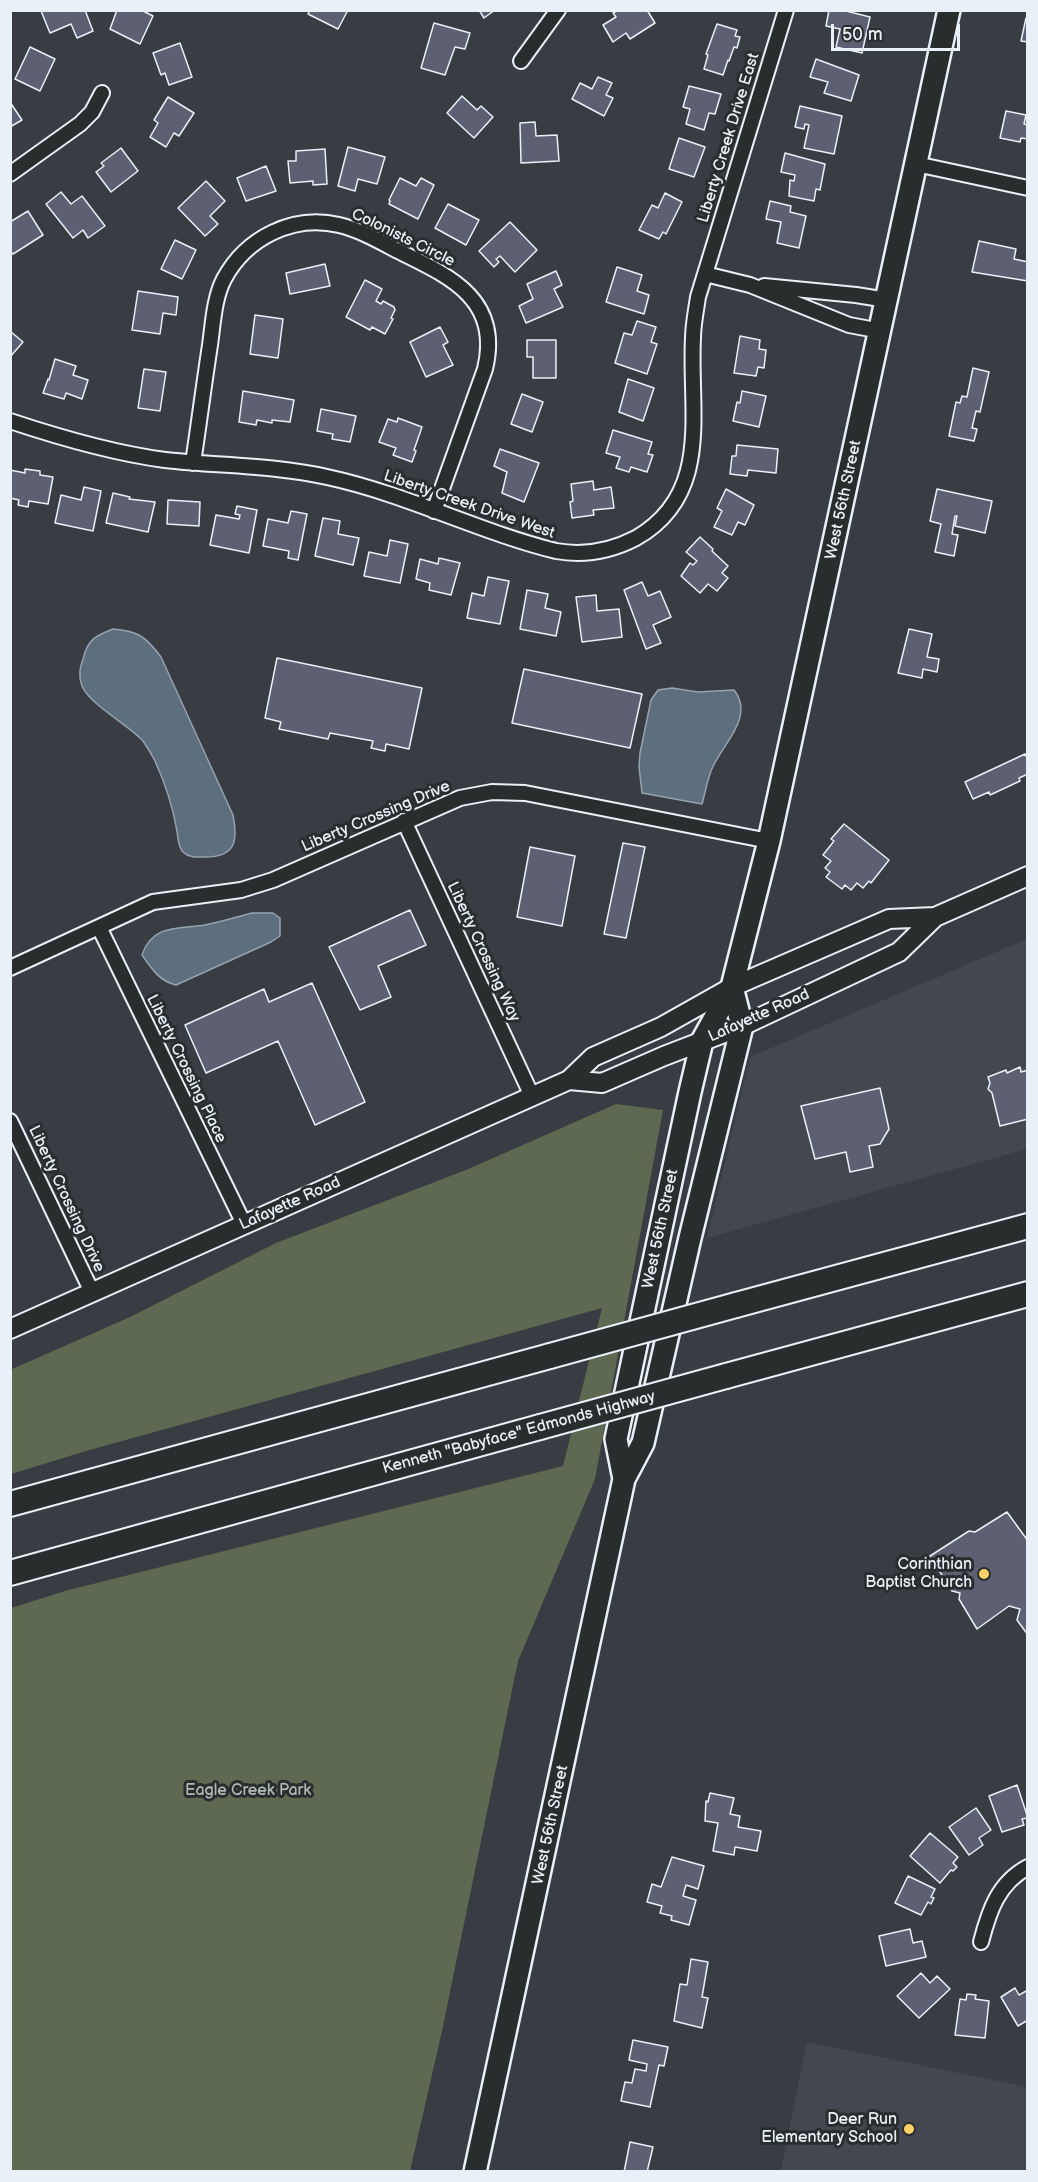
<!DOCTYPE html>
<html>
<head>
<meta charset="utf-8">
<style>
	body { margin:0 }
	#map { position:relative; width:1038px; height:2182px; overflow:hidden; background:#393c42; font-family:"Balsamiq Sans",sans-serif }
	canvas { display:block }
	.frame { position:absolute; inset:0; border:12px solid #e8f1f8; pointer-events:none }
	.scale { position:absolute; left:831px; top:24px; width:129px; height:27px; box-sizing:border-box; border:3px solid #e8f1f8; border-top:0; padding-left:8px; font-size:18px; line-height:21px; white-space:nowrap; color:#e8f1f8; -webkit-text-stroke:4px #2a2d2e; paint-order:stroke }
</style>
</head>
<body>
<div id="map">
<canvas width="1038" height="2182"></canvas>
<div class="frame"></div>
<div class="scale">50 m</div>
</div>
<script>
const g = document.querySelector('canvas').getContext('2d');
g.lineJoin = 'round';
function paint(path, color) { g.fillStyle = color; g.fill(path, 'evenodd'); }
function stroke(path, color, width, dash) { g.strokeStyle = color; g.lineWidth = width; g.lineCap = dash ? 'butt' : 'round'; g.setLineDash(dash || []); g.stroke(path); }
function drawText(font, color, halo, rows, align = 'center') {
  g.font = font + ' "Balsamiq Sans",sans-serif'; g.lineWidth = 6; g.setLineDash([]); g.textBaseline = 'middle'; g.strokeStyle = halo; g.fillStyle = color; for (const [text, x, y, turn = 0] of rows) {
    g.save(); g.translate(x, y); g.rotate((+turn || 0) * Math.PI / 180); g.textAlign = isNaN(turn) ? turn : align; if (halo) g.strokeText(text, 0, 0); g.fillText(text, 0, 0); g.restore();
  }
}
const built = new Path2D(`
	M1027 939V1149L707 1238 750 1057Z
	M807 2042 1027 2087V2171H781Z`);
const green = new Path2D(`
	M616 1104 663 1110 595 1479 518 1661 442 2031 410 2171H11V1608L65 1591 563 1466 602 1308 86 1451 11 1474 10 1370 130 1317 276 1243 466 1170Z`);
const water = new Path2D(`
	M113 629C139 631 146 637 161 657L233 815C238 841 236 857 205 857 197 857 189 858 183 852 178 847 178 838 177 831 173 808 165 783 155 761 152 755 147 747 143 741 129 725 90 705 82 686 78 676 80 668 83 659 88 639 95 636 113 629Z
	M672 688 698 692 734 690C756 718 720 746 711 771 707 782 705 793 702 804L642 793 639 767 640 753 651 700 658 690Z
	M252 913H273L280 918V936L271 942 176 985C159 981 151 968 142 955 152 924 178 929 205 925 221 922 237 917 252 913Z`);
const building = new Path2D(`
	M85 10 93 31 77 38 71 24 50 33 41 11Z
	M117 10H141L153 16 140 44 110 29Z
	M310 10H348L338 29 308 14Z
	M479 10H495L484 18Z
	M618 10H647L655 23 630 39 626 33 613 42 603 25 616 17 613 13Z
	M829 10H842L870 17 862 53 836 47 840 29 826 26Z
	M1026 18H1028V42L1021 41Z
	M434 23 470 33 465 49 455 47 445 75 421 68Z
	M717 24 737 30 735 36 740 37 737 48 734 47 729 61 728 60 723 75 704 69 708 55 706 54Z
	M180 43 192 77 169 85 165 73 161 75 153 53Z
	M30 47 55 59 40 91 15 79Z
	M816 59 859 75 851 101 824 93 828 82 810 77Z
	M598 77 612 83 606 95 613 98 604 116 572 99 580 83 592 89Z
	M689 86 721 94 715 114 709 113 704 130 686 124 690 109 683 107Z
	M462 96 477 110 481 106 493 117 474 138 447 113Z
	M168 97 194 113 179 136 174 133 166 147 150 137 158 123 154 120Z
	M10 102 22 120 10 127Z
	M800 106 842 116 834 154 804 148 809 125 805 124 804 129 795 127Z
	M1006 111 1026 115 1024 124 1028 125V139L1021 138 1020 142 1000 138Z
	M535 122 536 136 557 135 559 161 521 163 520 123Z
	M679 138 705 147 694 177 669 169Z
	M348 147 385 157 377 184 358 179 355 191 338 186Z
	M121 148 138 171 111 192 96 172 104 166 101 163Z
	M325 149 327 184 313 185V181L290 183 288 161H296V151Z
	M785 153 825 164 820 190 816 189 814 201 789 196 790 180 794 181 795 175 781 172Z
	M266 166 276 191 246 201 237 178Z
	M400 178 416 186 421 178 434 185 418 219 389 204 390 201 389 200Z
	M206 181 225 201 210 216 218 224 205 236 178 208Z
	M61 192 71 204 82 196 105 226 88 238 83 230 73 238 46 204Z
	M665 193 682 202 666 234 663 232 659 239 639 230 652 205 658 208Z
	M770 201 791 206 790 212 806 216 799 248 777 243 781 222 766 219Z
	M448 204 479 220 466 245 435 228Z
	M28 211 43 235 13 254 10 251V222Z
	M510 222 537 250 515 272 500 256 496 259 499 262 494 267 479 251Z
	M175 240 196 250 182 279 161 269Z
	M979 241 1016 249 1014 259 1028 262V281L972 272Z
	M325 264 330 286 290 294 286 273Z
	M617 267 642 275 637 291 649 295 644 314 606 302Z
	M556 271 562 285 554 289 563 307 526 323 519 306 533 299 527 284Z
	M365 280 382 289 376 301 381 304 383 301 394 307 395 310 391 318 393 319 385 334 372 327 370 330 346 317Z
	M138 291 178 297 176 315 163 313 160 334 132 330Z
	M255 315 283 319 278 358 250 354Z
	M637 321 656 327 651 342 657 344 647 374 615 363 624 333 632 335Z
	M440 327 448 342 443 345 453 365 426 377 410 342Z
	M10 331 23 342 10 357Z
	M740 336 760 340 759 349 766 350 764 368 758 367 756 376 734 373Z
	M527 340H556V378H533V357H527Z
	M55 359 76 366 73 375 88 380 82 399 66 393 64 399 43 393 48 379 49 380Z
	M973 368 989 372 980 412 976 411 972 428 977 429 974 441 949 436 956 402 960 403 962 396 967 397Z
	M144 369 166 372 160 411 138 408Z
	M628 379 654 388 643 421 619 412Z
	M243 391 294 400 290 422 272 420V423L257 420 256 425 239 422Z
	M742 391 766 396 759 427 733 421 737 402 740 403Z
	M522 394 543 402 532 432 511 424Z
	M321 409 356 416 350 442 332 439 333 434 317 431Z
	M398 418 422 427 414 450 416 451 412 462 393 455 396 448 379 442 388 419 397 422Z
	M613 430 652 442 648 454 653 455 647 472 631 467 629 472 616 468 620 457 606 453Z
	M737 445 778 449 776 473 748 470 747 476 730 474 732 456H736Z
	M500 449 539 463 524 502 502 493 507 472 494 466Z
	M25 469 40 471V475L53 477 48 504 29 501 28 507 18 505 19 500 10 498V470L25 473Z
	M593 481 594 490 611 487 614 508 593 510 594 515 572 518 570 502 573 501 571 484Z
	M84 487 101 491 93 531 55 523 61 495 81 500Z
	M726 489 754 505 745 525 738 522 732 535 714 527 722 511 717 508Z
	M937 489 992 501 985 533 955 526 957 516H955L952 534 958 535 954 556 935 552 941 524 930 521Z
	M113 493 130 497 129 499 155 502 148 532 106 523Z
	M168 500 200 502 199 526 167 524Z
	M237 506 257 510 249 553 210 545 216 515 239 519 240 515 235 514Z
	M291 511 307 514 298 560 288 558 289 551 263 546 268 519 288 523Z
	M323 518 340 521 338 534 359 538 353 565 315 556Z
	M700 537 713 549 712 551 728 566 722 573 728 578 717 591 708 584 700 593 681 576 690 563 693 565 697 561 686 552Z
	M390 540 408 544 400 583 364 576 369 552 387 556Z
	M439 558 460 563 451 595 429 590 430 583 416 579 420 559 438 564Z
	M488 577 509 581 500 624 467 618 472 593 484 596Z
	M642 582 648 596 660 591 671 617 653 625 661 643 646 649 624 590Z
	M527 590 548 594 545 608 561 612 556 636 520 629Z
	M596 595 597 611 619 609 622 637 582 642 576 597Z
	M909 629 932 634 927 657 939 659 937 672 923 669 922 678 898 673Z
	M277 658 422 688 409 749 386 744 385 751 371 748 373 741 330 733 328 739 279 729 281 722 265 718Z
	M524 669 642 694 630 748 512 723Z
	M1025 754 1028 759V774L1019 778 1020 781 990 795 989 792 973 799 965 782Z
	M844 824 889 860 871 883 869 881 863 888 857 883 851 890 845 885 842 889 826 877 830 872 825 868 831 861 823 855 834 841 831 839Z
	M623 843 645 847 626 938 604 934Z
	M530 847 575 856 562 926 517 917Z
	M410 910 426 945 378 966 391 997 360 1010 329 947Z
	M312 983 365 1102 315 1125 278 1041 206 1073 185 1025 264 989 269 1002Z
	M1020 1067 1021 1072 1028 1070V1119L1000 1126 992 1093 988 1089 990 1083 988 1077 1006 1070 1007 1073Z
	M880 1088 889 1129 880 1144 869 1146 873 1167 850 1172 846 1152 815 1159 801 1106Z
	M1007 1512 1028 1541V1635L1017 1620 1020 1609 1009 1606 977 1629 959 1599 960 1593 952 1591 930 1556 969 1531 975 1532Z
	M1017 1785 1028 1818 1022 1819 1024 1825 1002 1832 989 1796Z
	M710 1793 734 1798 730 1814 740 1816 738 1827 761 1831 757 1851 735 1847 734 1855 713 1851 718 1823 705 1821 706 1801 708 1802Z
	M976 1808 991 1830 979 1838 983 1845 969 1855 949 1827Z
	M930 1833 958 1857 953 1863 957 1867 953 1871 951 1870 940 1883 910 1856Z
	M672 1857 704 1866 698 1889 686 1885 683 1896 696 1900 689 1925 671 1920 672 1916 660 1913 662 1906 647 1902 652 1884 661 1887Z
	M908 1876 935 1889 931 1897 934 1898 931 1904 928 1902 921 1915 895 1903Z
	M910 1929 913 1943 922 1941 926 1957 886 1966 879 1936Z
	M691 1959 708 1962 702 1997 708 1998 702 2028 674 2021 680 1984 687 1985Z
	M921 1973 930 1983 937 1976 950 1989 919 2018 897 1996Z
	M1015 1988 1019 1995 1028 1990V2020L1018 2026 1001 1997Z
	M967 1994 976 1995 975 1999 989 2001 985 2038 955 2035 960 1999 966 2000Z
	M633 2040 668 2047 664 2066 659 2065 650 2107 621 2101 625 2082 632 2083 635 2069 646 2071 647 2064 629 2060Z
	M630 2142 653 2147 647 2172H624Z`);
const street = new Path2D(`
	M521 61 558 10
	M916 164 1028 188
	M10 174 80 124 92 112 102 93
	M705 274 750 285 849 325 881 331
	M764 286 856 295 887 300
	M10 421C61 438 112 453 165 460 219 466 274 465 327 477 406 494 479 532 556 551 584 556 611 551 636 538 713 494 689 411 693 338 693 325 696 311 698 297L786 10
	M193 463C199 423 204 384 210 345 213 324 214 298 224 279 246 238 293 214 339 225 360 230 379 241 398 251 449 276 502 299 485 369L434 511
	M404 821 532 1096
	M99 927 244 1224
	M10 968 153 902 241 890 273 880 460 798 492 792 525 793 769 841
	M10 1121 92 1292
	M981 1942C989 1911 998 1883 1028 1867`);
const secondary = new Path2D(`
	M569 1080 602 1083 664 1056 742 1026 899 952 935 917 1028 876
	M10 1329 569 1080 593 1057 661 1027 732 987 889 919 935 917`);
const primary = new Path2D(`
	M624 1479 616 1439 690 1092 702 1041 732 987 769 841 949 10
	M475 2172 624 1479 643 1443 690 1238 742 1026 732 987`);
const highway = new Path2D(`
	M736 1305 1028 1226
	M726 1376 1028 1294
	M10 1504 550 1356
	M10 1573 540 1427`);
const highwayBridge = new Path2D(`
	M550 1356 736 1305
	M540 1427 726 1376`);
const markers = [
	[984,1574,6,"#ffd166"],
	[909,2129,6,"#ffd166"]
];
const streetNames = [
	["Liberty Creek Drive East",729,138,-73],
	["Colonists Circle",403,238,26],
	["West 56th Street",844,500,-78],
	["Liberty Creek Drive West",469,505,19],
	["Liberty Crossing Drive",376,817,-23],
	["Liberty Crossing Way",483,952,65],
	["Lafayette Road",759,1016,-24],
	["Liberty Crossing Place",186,1069,64],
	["Liberty Crossing Drive",66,1199,65],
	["Lafayette Road",290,1204,-24],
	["West 56th Street",661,1229,-78],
	["Kenneth \"Babyface\" Edmonds Highway",519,1433,-15],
	["West 56th Street",551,1825,-78]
];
const poiNames = [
	["Corinthian",972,1565],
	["Baptist Church",972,1583],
	["Deer Run",897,2120],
	["Elementary School",897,2138]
];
const parkNames = [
	["Eagle Creek Park",248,1791]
];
paint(built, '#444750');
paint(green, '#5d6951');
paint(water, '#5d6f7f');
stroke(water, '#95a3af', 1.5);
paint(building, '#5d6072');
stroke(building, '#e8f1f8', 1.5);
stroke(street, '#e8f1f8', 18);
stroke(secondary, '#e8f1f8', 22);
stroke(primary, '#e8f1f8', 26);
stroke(highway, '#e8f1f8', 28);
stroke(street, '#2a2d2e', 14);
stroke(secondary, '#2a2d2e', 18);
stroke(primary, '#2a2d2e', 21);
stroke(highway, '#2a2d2e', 24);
stroke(highwayBridge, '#e8f1f8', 28, []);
stroke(highwayBridge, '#2a2d2e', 24);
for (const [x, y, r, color] of markers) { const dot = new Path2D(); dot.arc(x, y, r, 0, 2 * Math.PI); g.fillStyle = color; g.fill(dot); stroke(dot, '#2a2d2e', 2); }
drawText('16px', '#e8f1f8', '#2a2d2e', streetNames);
drawText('16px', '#e8f1f8', '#2a2d2e', poiNames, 'right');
drawText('16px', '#b0bbb5', '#2a2d2e', parkNames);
</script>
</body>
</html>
